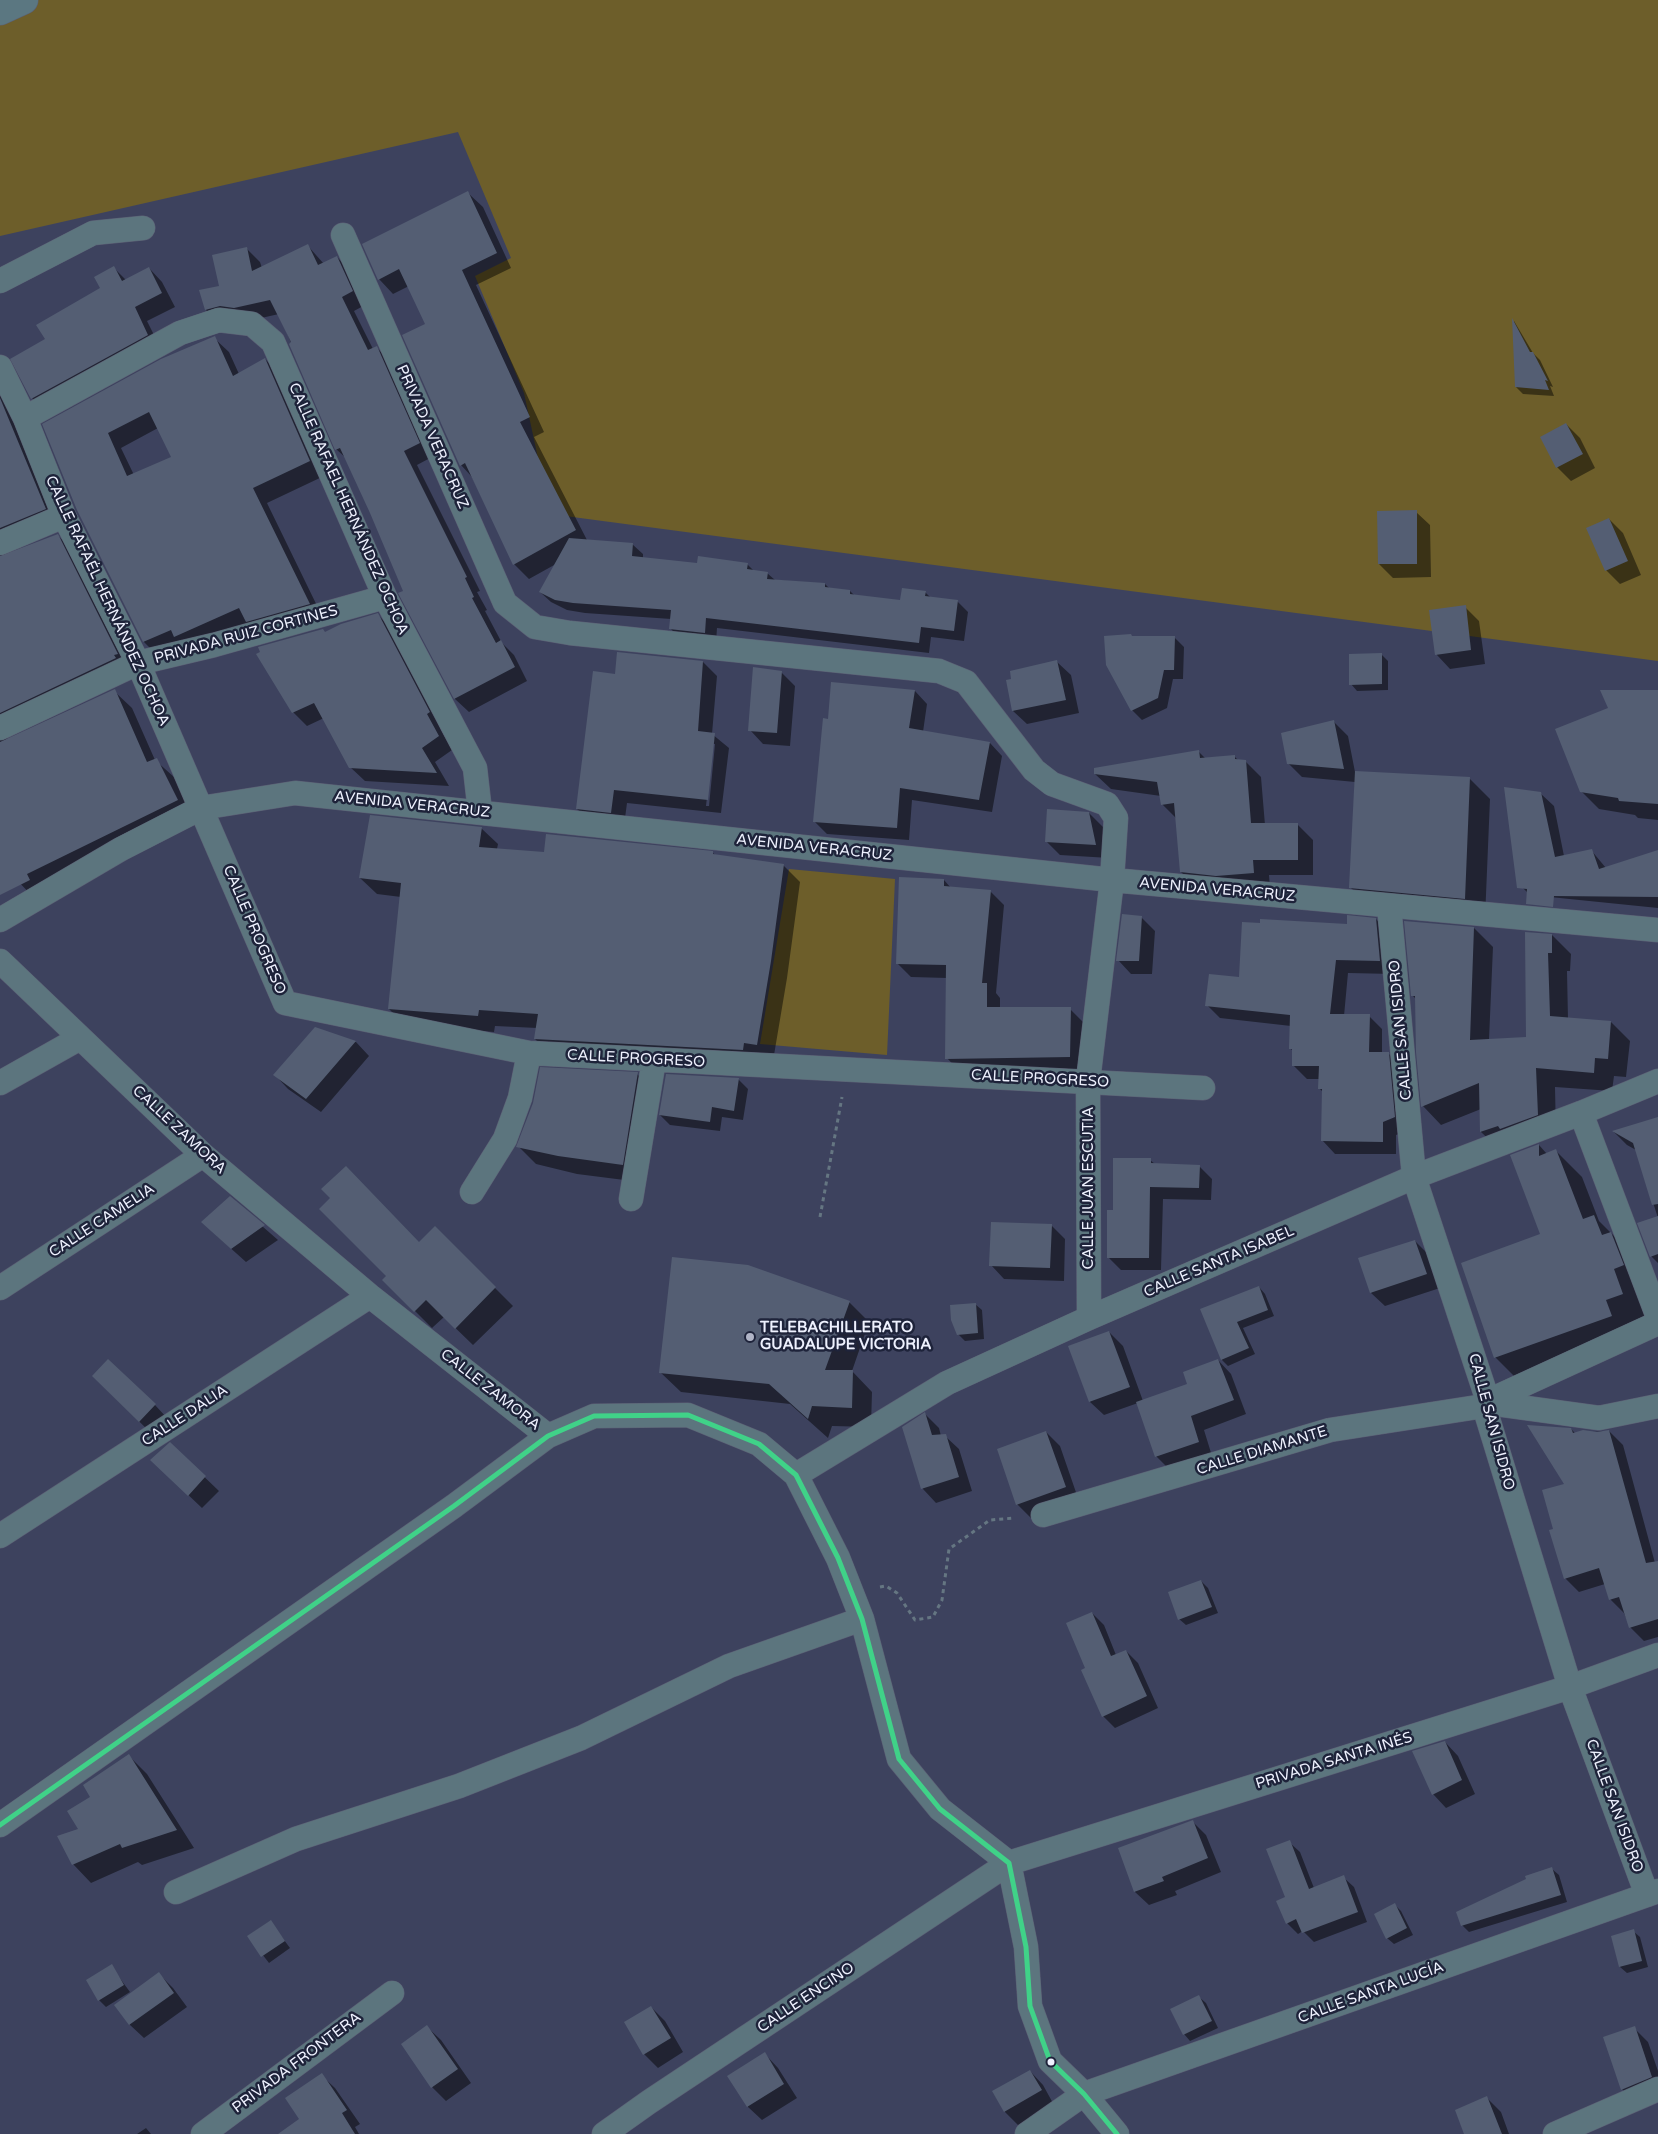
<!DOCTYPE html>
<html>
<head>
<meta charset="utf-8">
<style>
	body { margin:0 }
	canvas { display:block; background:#3d425e }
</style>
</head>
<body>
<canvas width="1658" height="2134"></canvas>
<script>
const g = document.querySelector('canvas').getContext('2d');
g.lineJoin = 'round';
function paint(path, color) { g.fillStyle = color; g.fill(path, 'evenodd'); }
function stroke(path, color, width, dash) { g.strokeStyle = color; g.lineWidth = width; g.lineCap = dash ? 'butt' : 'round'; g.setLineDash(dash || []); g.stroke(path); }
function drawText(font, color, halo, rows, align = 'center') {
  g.font = font + ' "Varela Round",sans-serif'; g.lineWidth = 5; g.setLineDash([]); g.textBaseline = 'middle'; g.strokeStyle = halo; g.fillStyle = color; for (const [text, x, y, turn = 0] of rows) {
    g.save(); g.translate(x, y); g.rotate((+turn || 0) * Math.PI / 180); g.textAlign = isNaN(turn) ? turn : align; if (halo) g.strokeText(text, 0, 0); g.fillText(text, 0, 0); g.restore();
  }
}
const green = new Path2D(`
	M0 0H1658V661L550 514 524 393 475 276 511 258 458 132 0 236Z
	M789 869 895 879 887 1055 760 1044Z`);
const shadow = new Path2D(`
	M468 193 483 207 511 268 476 285 544 432 534 437 587 540 632 544 643 554V559L698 564H747L755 572 767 573 775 580 825 584 829 588 850 591 854 595 901 602 925 592 931 598 957 601 968 612 964 641 931 637 929 653 717 628 716 643 681 640 671 629V619L585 613 567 610 551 602 540 592 556 564 529 579 514 564 472 477 461 465 427 324 409 286 393 294 379 279Z
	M308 246 324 264 337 257 350 271 365 305 354 311 373 349 377 348 390 361 432 457 417 465 480 591 477 592 487 610 485 611 502 643 514 655 527 681 469 712 455 699 400 593 405 591 347 459 336 449 279 314 248 321 219 323 206 310 247 249 260 262 262 268Z
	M114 268 126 280 149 268 162 282 175 307 147 321 161 349 46 412 32 398 46 340 101 289Z
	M1514 321 1533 353 1540 360 1553 387 1550 386 1554 396 1523 394 1516 387Z
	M214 338 229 352 239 374 265 359 279 373 324 476 267 503 323 618 158 656 144 642 78 510 44 425ZM158 428 172 458 134 475 121 448Z
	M0 386 63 526 12 548 4 558 57 535 75 552 134 671 11 733 4 743 114 691 132 708 155 760 174 777 194 817 33 897 16 879 0 842Z
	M1566 424 1580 438 1595 468 1571 481 1557 467Z
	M1416 512 1430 525 1431 577 1393 578 1379 564Z
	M1609 519 1623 533 1641 575 1620 584 1606 570Z
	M1465 607 1479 621 1485 664 1450 669 1437 655 1431 611Z
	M378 615 392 629 443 726 440 728 452 750 435 762 449 786 365 781 350 767 324 718 307 726 293 712 326 633Z
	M1133 637H1174L1184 647 1183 679H1173L1167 708 1142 720 1132 710Z
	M1381 654 1388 661V690L1357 691 1351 684Z
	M703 662 717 676 712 734 729 748 721 813 627 803 624 826 591 822 577 809 616 675ZM713 744H715L709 806H706Z
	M1057 662 1071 675 1079 713 1027 724 1013 711Z
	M781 672 795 686 790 746 763 744 750 730Z
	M915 691 927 704 923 732 990 743 1002 756 992 812 912 800 909 840 827 834 815 822 829 720Z
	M1658 691V820L1638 818 1635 815 1599 809 1581 791Z
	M1334 722 1348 736 1355 772 1469 778 1490 799 1485 919 1371 908 1350 887 1355 782 1302 777 1288 763Z
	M1199 752 1206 759 1234 756 1239 761H1245L1261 777 1265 825H1298L1313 840V875H1269L1270 888H1197L1181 872 1177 819 1162 804 1161 796 1111 789 1095 774Z
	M1540 793 1554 806 1564 856 1591 850 1606 868 1658 851V908L1530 895 1517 882Z
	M1089 813 1103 827 1109 858 1060 855 1047 842Z
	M481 828 498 844 497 849 545 853H713L716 856 783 865 800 882 787 978 773 1061 551 1055 535 1039 537 1028 495 1026 494 1032 405 1025 389 1009 401 897 377 894 360 878Z
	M944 880 951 888 990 891 1004 905 996 993 1000 998V1008L1070 1009 1084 1023 1083 1070 960 1072 947 1058V978L911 977 897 963Z
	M1141 917 1155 931 1152 974H1131L1118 960Z
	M1376 919 1389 933 1393 974 1348 973 1344 1016H1369L1382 1029V1053H1388L1401 1066 1407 1131 1396 1135V1154H1335L1322 1140 1323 1092 1320 1089V1079H1307L1293 1065V1051L1290 1048 1291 1026 1220 1018 1207 1005 1241 979 1348 925Z
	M1474 928 1493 947 1489 1040 1528 1039 1552 935 1571 954 1570 971H1567L1568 1019 1611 1022 1630 1041 1626 1077 1614 1076 1612 1091 1555 1087 1556 1134 1500 1150 1481 1132V1109L1441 1125 1423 1106 1416 999 1412 995Z
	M315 1028 356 1042 369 1056 321 1112 288 1089 275 1075Z
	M637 1074 655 1092 640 1182 577 1174 536 1164 518 1146Z
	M738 1079 748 1089 743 1120 722 1117 720 1131 670 1125 660 1115Z
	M1658 1118V1263L1651 1256 1658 1218 1636 1150 1627 1145 1614 1132Z
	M1539 1145 1547 1154 1556 1151 1582 1177 1599 1221 1637 1259 1648 1320 1521 1383 1495 1357 1541 1235 1511 1156Z
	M1150 1160 1155 1164 1200 1167 1212 1179 1211 1200 1163 1199 1161 1270H1121L1108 1257 1114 1211Z
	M230 1198 278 1240 246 1262 217 1236Z
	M1052 1226 1065 1239 1064 1281 1004 1279 991 1265Z
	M435 1228 513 1306 473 1345 444 1317 432 1328 384 1280Z
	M1415 1241 1429 1255 1440 1288 1385 1306 1371 1293Z
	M1259 1287 1265 1294 1274 1316 1243 1328 1255 1354 1228 1366 1222 1360 1202 1309Z
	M849 1302 869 1322 852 1371 872 1392 871 1427 832 1426 828 1438 790 1404 681 1392 660 1372Z
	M975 1304 982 1310 984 1339 965 1341 958 1334Z
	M1109 1332 1123 1346 1143 1401 1189 1385 1218 1360 1231 1374 1246 1414 1204 1430 1212 1456 1170 1470 1156 1456 1138 1403 1104 1415 1090 1402Z
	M107 1390 155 1405 168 1419 153 1435Z
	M925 1414 939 1428 941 1436H945L959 1449 972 1491 936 1503 923 1489 903 1427Z
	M1571 1429 1575 1433 1609 1431 1623 1445 1655 1563 1658 1562V1637L1644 1641 1630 1627 1624 1613 1610 1599 1605 1584 1579 1592 1565 1578 1555 1530 1566 1485Z
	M1046 1432 1060 1446 1079 1501 1031 1518 1017 1504Z
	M170 1444 219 1491 202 1508 165 1473Z
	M1201 1581 1208 1588 1218 1613 1186 1625 1179 1619Z
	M1092 1613 1104 1625 1116 1655 1126 1651 1138 1663 1158 1708 1115 1728 1103 1716 1083 1671 1086 1669Z
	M1445 1742 1458 1756 1475 1794 1446 1808 1433 1794Z
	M129 1756 147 1774 194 1848 142 1865 138 1862 91 1883 73 1864 80 1829 92 1797Z
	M1192 1821 1206 1835 1221 1872 1175 1891 1177 1895 1149 1905 1135 1892 1120 1849Z
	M1289 1842 1300 1852 1314 1888 1343 1877 1354 1887 1367 1922 1314 1942 1303 1931 1298 1934 1287 1923Z
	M1552 1869 1559 1875 1567 1902 1469 1932 1462 1925Z
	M1394 1904 1401 1911 1413 1935 1394 1944 1387 1938Z
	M270 1921 290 1948 269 1963 248 1936Z
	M1633 1931 1640 1937 1648 1967 1627 1973 1620 1967Z
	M111 1966 130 1992 106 2007 99 2000Z
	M159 1974 173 1988 187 2007 144 2038 130 2025 116 2005Z
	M1199 1997 1206 2003 1218 2028 1190 2041 1184 2034Z
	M651 2007 665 2021 683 2052 658 2068 644 2054Z
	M427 2027 441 2040 471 2083 446 2101 432 2087 402 2044Z
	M1634 2028 1648 2042 1658 2071V2093L1636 2103 1622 2089Z
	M765 2054 778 2068 797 2098 762 2120 748 2107 728 2076Z
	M1030 2071 1043 2085 1054 2105 1018 2125 1005 2112 993 2092Z
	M321 2075 335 2088 360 2124 355 2127 359 2134H280L301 2119Z
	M1487 2098 1501 2112 1509 2134H1465Z
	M146 2128 151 2134H137Z`);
const building = new Path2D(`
	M468 191 497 253 462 270 530 417 520 422 576 530 513 565 465 463 460 466 402 335 425 324 399 269 378 280 362 244Z
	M308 244 318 265 337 256 353 291 342 297 368 350 377 346 420 443 404 451 467 577 465 578 474 597 472 598 496 643 501 640 515 667 454 699 398 593 403 591 370 513 340 448 335 450 289 344 291 342 270 300 234 308 220 306 205 310 199 290 219 286 212 255 247 247 252 271Z
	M114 266 122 281 149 267 162 293 135 307 148 335 31 399 10 359 45 339 36 325 100 288 94 277Z
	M1512 318 1530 352H1533L1548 381 1545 380 1549 390 1515 387Z
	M215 336 233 376 265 358 310 461 253 488 310 604 246 622 239 608 174 637 171 630 143 642 77 510 42 424 161 359ZM149 412 171 457 127 476 108 433Z
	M0 398 46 509 0 528Z
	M1566 423 1583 454 1556 468 1540 437Z
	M1417 510V564H1378L1377 511Z
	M1609 518 1628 561 1605 571 1586 528Z
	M58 534 118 654 114 655 116 658 0 713V556Z
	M569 538 633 543 632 556 697 563 698 556 748 563 747 569 768 572 767 579 825 583V587L850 590V594L900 600 902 588 926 591 925 596 958 600 954 631 921 627 919 643 706 618 705 633 669 629 671 610 573 603 555 600 539 592Z
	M1466 605 1471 650 1435 655 1429 610Z
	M378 613 430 712 427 714 439 736 422 748 437 773 349 768 314 703 292 713 256 654 260 652 258 647 323 629 325 632 341 624Z
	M1131 634 1132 636H1175L1174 670H1164L1158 698 1131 711 1106 665 1104 636Z
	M617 652 703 661 698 731 715 733 708 800 614 790 611 813 576 809 593 671 615 674Z
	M1382 653V684L1349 685V654Z
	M1057 660 1066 700 1012 711 1006 680 1011 679 1010 671Z
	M753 667 782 671 777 733 748 731Z
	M831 682 915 690 909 728 990 742 979 800 900 788 897 828 813 822 823 718 828 719Z
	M115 689 147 762 157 758 178 800 27 874 30 880 0 895V742Z
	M1600 690H1658V804L1619 801 1618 798 1580 792 1555 729 1608 708Z
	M1334 720 1344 769 1287 764 1281 733Z
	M1199 750 1200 758 1235 755V759L1246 760 1251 823H1298V860H1253L1254 873 1216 876 1180 872 1174 803 1161 805 1157 782 1094 774V768Z
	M1355 771 1470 777 1465 899 1349 888Z
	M1504 787 1541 792 1555 857 1592 849 1599 869 1658 850V897L1554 896 1553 907 1526 904 1527 889 1517 888Z
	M1047 809 1089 812 1096 845 1045 842Z
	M370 815 482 827 479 847 544 852 546 834 713 851V854L784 864 771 961 757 1045 744 1043 743 1050 534 1039 538 1014 479 1010 478 1016 388 1009 401 883 359 878Z
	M899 877 944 879V886L991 890 982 983H987V1007H1071L1070 1057 945 1059 946 965 896 964Z
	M1122 914 1142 916 1139 961H1116Z
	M1347 915 1376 918 1380 961 1336 960 1330 1014H1370L1369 1052H1389L1395 1117 1383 1122V1142L1321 1141 1322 1089H1318L1319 1066H1292V1049H1289L1290 1015 1205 1006 1209 974 1239 977 1242 922 1260 923V919L1347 924Z
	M1404 921 1474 927 1470 1040 1526 1037 1525 932 1552 934V953H1548L1550 1016 1611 1021 1608 1059 1595 1058 1594 1073 1536 1068 1538 1115 1500 1129 1498 1126 1480 1132 1479 1083 1421 1107 1416 1052 1415 996H1411Z
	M315 1027 356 1041 306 1099 273 1075Z
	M540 1067 638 1072 623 1165 558 1156 516 1147 533 1103Z
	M666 1074 739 1078 734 1111 712 1107 710 1122 659 1115Z
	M1658 1117V1204L1652 1205 1633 1143 1612 1131Z
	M1539 1144V1156L1556 1149 1583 1219 1594 1215 1602 1235 1611 1232 1624 1265 1614 1269 1623 1294 1606 1300 1612 1316 1494 1358 1461 1263 1540 1234 1510 1155Z
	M1113 1158H1151V1163L1200 1165 1199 1188 1150 1187 1149 1258H1107V1210H1113Z
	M346 1166 419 1242 435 1226 496 1287 455 1329 426 1300 414 1312 382 1280 386 1276 319 1209 330 1198 321 1189Z
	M230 1196 265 1225 231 1249 201 1222Z
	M1658 1216V1254L1650 1257 1637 1223Z
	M991 1222 1052 1224 1050 1268 989 1266Z
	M1415 1240 1427 1274 1370 1293 1358 1258Z
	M672 1257 748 1265 850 1301 825 1370H853L852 1408 812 1406 808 1419 769 1384 659 1373Z
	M1259 1286 1268 1310 1237 1322 1249 1348 1221 1360 1200 1309Z
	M976 1303 978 1333 957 1335 951 1320 950 1305Z
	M1109 1331 1130 1387 1089 1402 1068 1346Z
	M108 1359 156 1404 139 1422 92 1376Z
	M1218 1359 1234 1400 1191 1416 1199 1442 1155 1457 1136 1402 1187 1384 1183 1372Z
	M925 1412 932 1435 946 1434 959 1477 921 1489 902 1427Z
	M1527 1425 1571 1428 1573 1433 1583 1430 1597 1432 1609 1430 1646 1563 1658 1561V1619L1629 1628 1619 1597 1609 1600 1599 1568 1564 1579 1549 1530 1553 1529 1542 1490 1564 1484Z
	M1046 1431 1066 1487 1016 1505 997 1449Z
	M170 1442 206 1476 188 1496 150 1460Z
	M1201 1580 1212 1607 1178 1620 1168 1592Z
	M1092 1612 1111 1656 1126 1650 1147 1696 1102 1717 1081 1670 1085 1668 1066 1623Z
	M1445 1741 1462 1780 1432 1795 1412 1751Z
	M129 1754 177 1830 122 1848 120 1844 72 1865 57 1836 78 1829 67 1811 90 1797 83 1785Z
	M1193 1820 1208 1858 1162 1877 1164 1881 1134 1892 1118 1848Z
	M1290 1840 1309 1889 1344 1875 1358 1912 1302 1933 1296 1919 1286 1924 1276 1901 1285 1897 1266 1849Z
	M1552 1867 1561 1895 1461 1926 1456 1912 1526 1879 1525 1876Z
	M1395 1903 1407 1928 1386 1939 1374 1914Z
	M271 1920 285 1941 261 1957 247 1936Z
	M1634 1929 1642 1961 1619 1967 1611 1936Z
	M112 1964 124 1985 98 2001 86 1980Z
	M159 1972 174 1993 129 2025 114 2005Z
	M1199 1995 1212 2021 1183 2035 1170 2009Z
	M651 2006 671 2038 643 2055 624 2022Z
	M427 2025 458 2069 431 2088 401 2044Z
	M1635 2026 1652 2077 1621 2090 1603 2037Z
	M765 2052 784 2084 747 2107 727 2076Z
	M1030 2070 1042 2090 1004 2112 992 2091Z
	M322 2073 347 2110 342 2113 355 2134H278L299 2119 285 2098Z
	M1487 2096 1502 2134H1464L1455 2110Z`);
const path = new Path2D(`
	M820 1217 842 1097
	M880 1587 886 1586 897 1593 915 1620 933 1617 942 1600 949 1549 990 1520 1015 1518`);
const street = new Path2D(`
	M343 235 505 603 535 627 570 633 939 671 966 682 1034 770 1052 784 1107 804 1116 818 1112 880 1088 1081 1089 1318
	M0 281 93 233 143 228
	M0 367 25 418 64 516 138 663 285 1003 529 1053 1203 1088
	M25 418 180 333 219 320 252 324 273 342 385 597 475 768 480 812
	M0 543 64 516
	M0 728 138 663 214 645 385 597
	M1389 906 1414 1177 1488 1401 1484 1406 1570 1687 1647 1895
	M0 920 121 849 201 808 295 793 1112 880 1658 930
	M0 961 203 1155 370 1296 548 1436
	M0 1083 80 1038
	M1581 1113 1658 1317
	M472 1192 505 1139 520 1098 529 1053
	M631 1199 654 1060
	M0 1288 203 1155
	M1488 1401 1658 1323
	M1488 1401 1504 1405 1599 1418 1658 1406
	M796 1475 947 1383 1089 1318 1414 1177 1581 1113 1658 1081
	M1043 1515 1330 1430 1484 1406
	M0 1536 370 1296
	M0 1825 454 1506 548 1436 594 1416 688 1415 759 1444 796 1475 838 1558 862 1619 899 1759 940 1809 1009 1863 1026 1947 1030 2006 1050 2061 1084 2094 1117 2134
	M176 1892 296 1839 459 1786 581 1738 729 1666 862 1619
	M203 2134 392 1993
	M604 2134 649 2102 1009 1863 1570 1687 1658 1655
	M1027 2134 1084 2094 1658 1891
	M1555 2134 1658 2089`);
const secondary = new Path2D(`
	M0 11 24 0`);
const bus1 = new Path2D(`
	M0 1825 454 1506 548 1436 594 1416 688 1415 759 1444 796 1475 838 1558 862 1619 899 1759 940 1809 1009 1863 1026 1947 1030 2006 1050 2061 1084 2094 1117 2134`);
const markers = [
	[750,1337,5,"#b0b4c6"],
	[1051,2062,4.5,"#eef1fe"]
];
const streetNames = [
	["PRIVADA VERACRUZ",432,437,66],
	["CALLE RAFAEL HERNÁNDEZ OCHOA",348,509,66],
	["CALLE RAFAÉL HERNÁNDEZ OCHOA",107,601,65],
	["PRIVADA RUIZ CORTINES",246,635,-15],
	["AVENIDA VERACRUZ",412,805,6],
	["AVENIDA VERACRUZ",814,848,6],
	["AVENIDA VERACRUZ",1217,890,5],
	["CALLE PROGRESO",254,930,67],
	["CALLE SAN ISIDRO",1401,1030,-95],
	["CALLE PROGRESO",636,1059,3],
	["CALLE PROGRESO",1040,1079,3],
	["CALLE ZAMORA",179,1130,43],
	["CALLE JUAN ESCUTIA",1089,1188,-90],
	["CALLE CAMELIA",102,1221,-33],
	["CALLE SANTA ISABEL",1219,1262,-23],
	["CALLE ZAMORA",490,1390,38],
	["CALLE DALIA",185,1416,-33],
	["CALLE SAN ISIDRO",1491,1422,75],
	["CALLE DIAMANTE",1262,1451,-17],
	["PRIVADA SANTA INÉS",1334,1761,-17],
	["CALLE SAN ISIDRO",1614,1806,70],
	["CALLE SANTA LUCÍA",1371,1993,-20],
	["CALLE ENCINO",806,1998,-34],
	["PRIVADA FRONTERA",297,2063,-37]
];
const poiNames = [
	["TELEBACHILLERATO",760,1328],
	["GUADALUPE VICTORIA",760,1345]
];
paint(green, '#6d5e2a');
paint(shadow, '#0007');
paint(building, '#545e73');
stroke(street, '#5c6075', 25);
stroke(secondary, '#5c6075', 29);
stroke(path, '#657682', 3, [4, 4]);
stroke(street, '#5c757e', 24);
stroke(secondary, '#5b7781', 28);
stroke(bus1, '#40d288', 5);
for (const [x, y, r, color] of markers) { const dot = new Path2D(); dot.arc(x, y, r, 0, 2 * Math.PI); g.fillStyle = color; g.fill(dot); stroke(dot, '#1e233a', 2); }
drawText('15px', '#eef1fe', '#1e233a', streetNames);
drawText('bold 15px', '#eef1fe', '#1e233a', poiNames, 'left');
</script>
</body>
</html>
